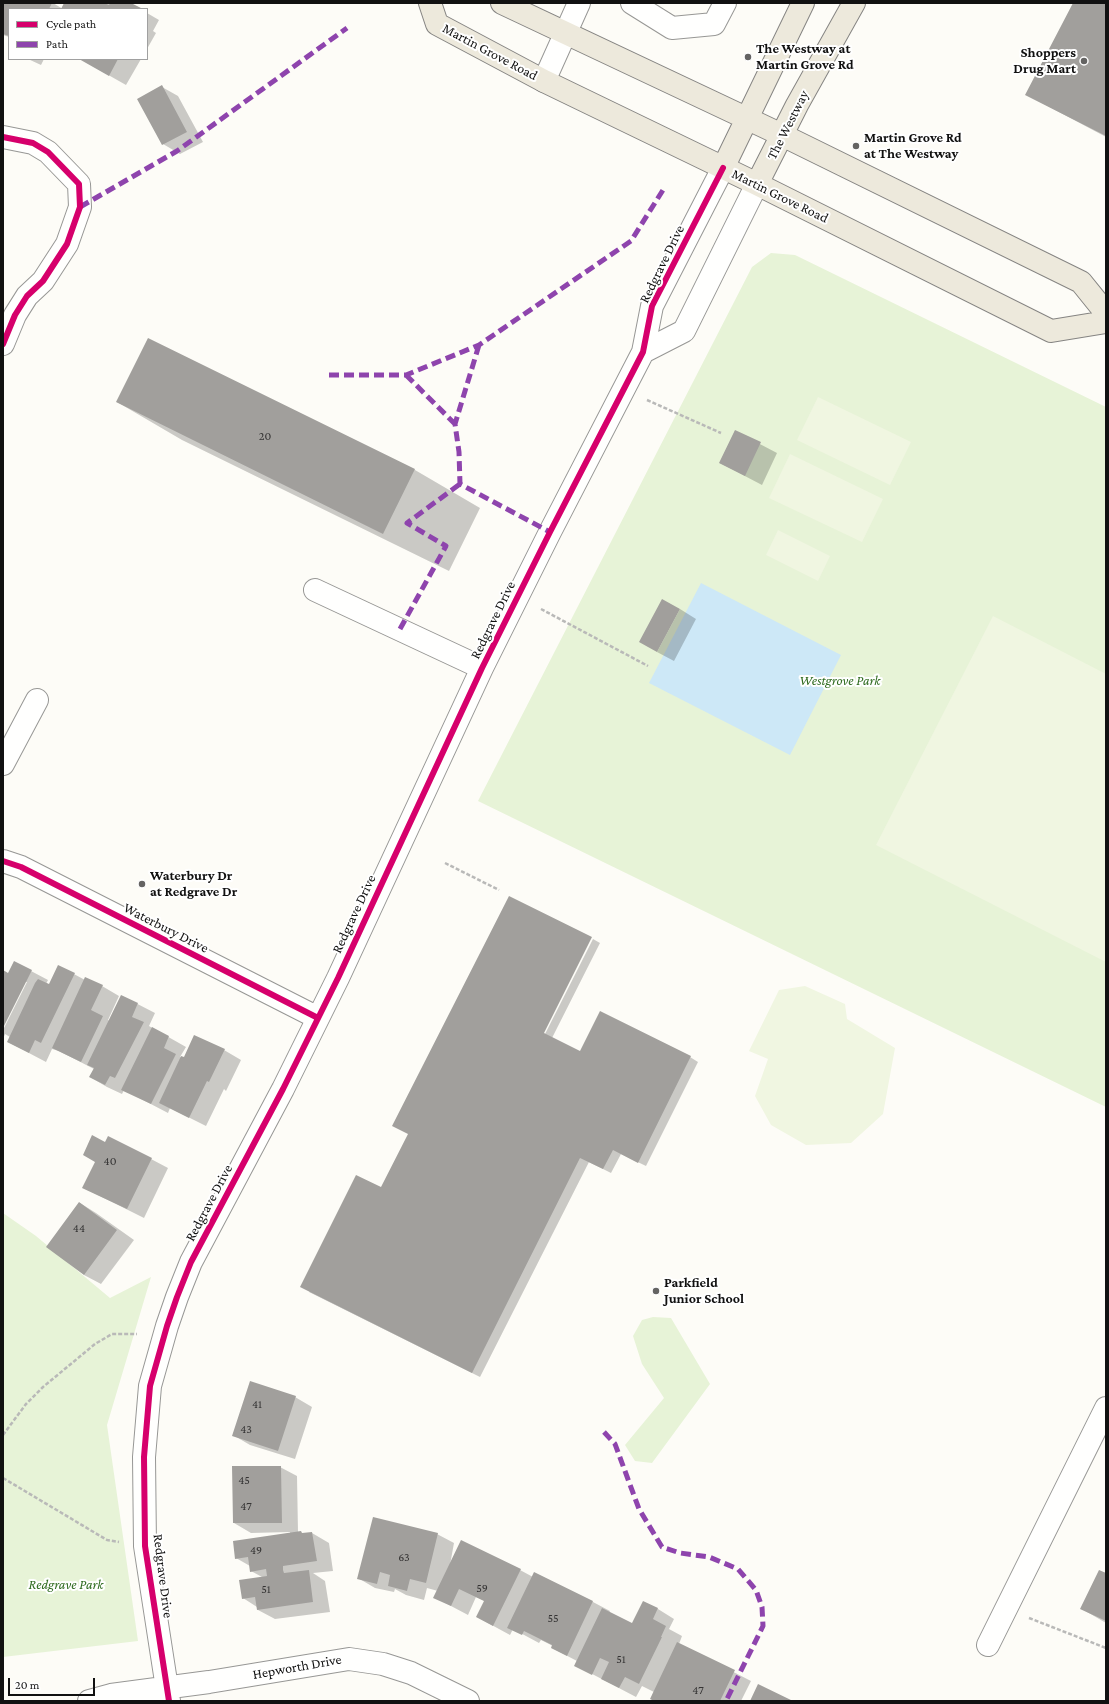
<!DOCTYPE html>
<html>
<head>
<meta charset="utf-8">
<style>
	body { margin:0 }
	#map { position:relative; width:1109px; height:1704px; overflow:hidden; background:#fdfcf7; font-family:"Crimson Pro",serif }
	canvas { display:block }
	.frame { position:absolute; inset:0; border:4px solid #111; pointer-events:none }
	.legend { position:absolute; left:8px; top:8px; width:140px; height:52px; box-sizing:border-box; background:#fff; border:1px solid #a0a0a0; margin:0; padding:5px 7px; list-style:none; font-size:12px; color:#111 }
	.legend li { display:flex; align-items:center; gap:8px; height:20px }
	.legend b { width:20px; border:1px solid #a0a0a0 }
	.scale { position:absolute; left:8px; top:1678px; width:87px; height:18px; box-sizing:border-box; border:2px solid #111; border-top:0; padding-left:5px; font-size:12px; line-height:14px; white-space:nowrap; color:#111; -webkit-text-stroke:3px #fff; paint-order:stroke }
</style>
</head>
<body>
<div id="map">
<canvas width="1109" height="1704"></canvas>
<div class="frame"></div>
<ul class="legend">
<li><b style="height:5px;background:#d6006c"></b>Cycle path</li>
<li><b style="height:5px;background:#8e44ad"></b>Path</li>
</ul>
<div class="scale">20 m</div>
</div>
<script>
const g = document.querySelector('canvas').getContext('2d');
g.lineJoin = 'round';
function paint(path, color) { g.fillStyle = color; g.fill(path, 'evenodd'); }
function stroke(path, color, width, dash) { g.strokeStyle = color; g.lineWidth = width; g.lineCap = dash ? 'butt' : 'round'; g.setLineDash(dash || []); g.stroke(path); }
function drawText(font, color, halo, rows, align = 'center') {
  g.font = font + ' "Crimson Pro",serif'; g.lineWidth = 4; g.setLineDash([]); g.textBaseline = 'middle'; g.strokeStyle = halo; g.fillStyle = color; for (const [text, x, y, turn = 0] of rows) {
    g.save(); g.translate(x, y); g.rotate((+turn || 0) * Math.PI / 180); g.textAlign = isNaN(turn) ? turn : align; if (halo) g.strokeText(text, 0, 0); g.fillText(text, 0, 0); g.restore();
  }
}
const green = new Path2D(`
	M771 253 795 255 1106 407V1107L478 801 752 267Z
	M3 1213 36 1236 110 1298 151 1277 107 1425 138 1641 3 1657Z
	M653 1317 671 1318 710 1384 652 1463 635 1461 625 1445 664 1398 642 1364 633 1336 642 1320Z`);
const pitch = new Path2D(`
	M818 397 911 442 890 485 797 440Z
	M790 454 883 499 862 542 769 498Z
	M778 530 830 556 818 581 766 555Z
	M993 616 1106 674V962L876 845Z
	M805 986 845 1004 847 1019 895 1048 883 1114 851 1143 806 1145 771 1125 755 1096 768 1059 749 1051 779 990Z`);
const water = new Path2D(`
	M701 583 841 655 790 755 649 683Z`);
const shadow = new Path2D(`
	M3 3H53L63 9 66 3H129L140 9H9V37L3 35Z
	M1074 3H1106V137L1027 95Z
	M147 13 159 20 153 31 156 33 147 49Z
	M28 59H44L41 65Z
	M80 59H141L126 85Z
	M162 87 178 96 203 142 180 154 163 144Z
	M148 339 415 470 480 508 449 571 182 440 117 402Z
	M735 431 777 453 762 485 720 463Z
	M680 609 696 619 674 661 657 652Z
	M593 939 600 943 552 1038 580 1052 690 1057 698 1062 646 1166 621 1154 611 1173 589 1162 480 1377 309 1292 382 1189 541 1037 543 1038Z
	M59 966 85 980 102 986 119 996 108 1020 110 1021 122 996 155 1013 149 1026 186 1047 180 1057 184 1059 224 1050 241 1060 226 1091 224 1089 206 1126 170 1108 168 1113 124 1090 122 1094 107 1087 90 1077 94 1069 59 1051 52 1049 46 1062 8 1042 10 1037 5 1034 3 1039V1030L27 982H25L3 1026V971L9 974 31 971 48 980 46 984 50 986Z
	M105 1143 151 1159 168 1168 144 1218 84 1188Z
	M80 1203 96 1213 134 1240 101 1284 84 1275Z
	M295 1397 312 1407 295 1459 250 1445 233 1435Z
	M280 1467 297 1476 298 1532 305 1534 312 1533 329 1543 333 1571 313 1573 325 1581 330 1612 275 1619 258 1610 257 1607 243 1598 262 1577 251 1571 250 1566 236 1558 290 1533V1532L251 1533 234 1523Z
	M437 1534 454 1543 450 1565 520 1570 533 1577 535 1573 593 1602 610 1611 609 1613 633 1625 644 1602 658 1609 674 1619 669 1629 682 1636 679 1644 751 1681 741 1701H656L654 1692 642 1686 636 1697 575 1665 577 1661 552 1648 553 1646 541 1640 539 1643 513 1629 510 1635 477 1617 485 1601 476 1597 468 1615 434 1597 438 1591 427 1588 424 1600 406 1595 395 1589 394 1592 375 1588 358 1578Z
	M1106 1574V1623L1082 1609Z`);
const building = new Path2D(`
	M3 3H52L49 9H9V36L3 34Z
	M64 3H104L109 5 110 3H131L143 9H61Z
	M1073 3H1106V136L1025 95Z
	M79 59H118L109 76Z
	M162 85 187 132 162 145 137 99Z
	M148 338 415 469 383 534 116 402Z
	M735 430 761 442 745 476 719 463Z
	M662 599 680 609 657 652 639 642Z
	M509 896 592 937 544 1033 580 1051 600 1011 691 1056 638 1163 613 1150 603 1169 580 1158 472 1373 300 1287 356 1175 381 1187 408 1134 392 1126Z
	M14 961 32 970 3 1028V970L8 973Z
	M58 965 75 973 41 1043 35 1040 29 1053 7 1042 35 983 38 979 49 984Z
	M85 977 103 985 91 1010 103 1016 81 1062 52 1048Z
	M121 995 138 1003 132 1017 144 1022 115 1078 110 1076 105 1085 89 1077 94 1068 87 1065Z
	M152 1027 169 1036 164 1048 176 1054 151 1104 121 1090Z
	M194 1035 225 1049 209 1082 207 1081 189 1118 159 1103 181 1056 184 1057Z
	M92 1135 105 1142 108 1136 152 1158 127 1209 82 1188 95 1162 83 1155Z
	M79 1202 117 1230 84 1275 46 1247Z
	M250 1381 296 1396 278 1451 232 1436Z
	M232 1466H281L282 1523H233Z
	M373 1517 438 1533 426 1583 410 1579 407 1591 388 1586 390 1575 380 1572 377 1584 357 1579Z
	M301 1531 302 1533 312 1532 317 1561 283 1566V1570L284 1573 309 1570 313 1602 257 1610 255 1597 242 1599 239 1580 267 1576 266 1569 250 1572 248 1557 235 1559 233 1541Z
	M461 1540 521 1569 493 1626 476 1617 484 1601 459 1589 451 1606 433 1598Z
	M1099 1570 1106 1573V1621L1080 1609Z
	M534 1572 593 1601 567 1656 551 1648 552 1645 524 1631 522 1635 507 1628Z
	M643 1601 658 1608 653 1619 666 1626 661 1637H662L639 1684 625 1677 619 1688 601 1679 609 1662 600 1658 592 1675 574 1666 602 1608 632 1623Z
	M677 1642 735 1670 720 1701H654L650 1699Z
	M758 1684 793 1701H750Z`);
const path = new Path2D(`
	M647 400 721 433
	M541 609 648 666
	M445 863 499 890
	M3 1435 26 1404 43 1387 95 1344 112 1334H137
	M3 1478 107 1540 119 1542
	M1029 1618 1106 1648`);
const minor = new Path2D(`
	M632 3 672 28 714 24 725 3
	M544 81 579 3
	M3 137 33 143 48 152 79 184 80 207 67 244 43 281 27 296 15 315 3 344
	M643 352 684 331 757 184
	M315 590 482 668
	M3 764 37 700
	M3 861 21 867 318 1018
	M988 1645 1106 1408
	M89 1701 111 1695 209 1682 349 1659 383 1664 411 1673 468 1701
	M169 1701 145 1546 144 1457 150 1386 167 1326 177 1297 191 1262 283 1089 338 978 482 668 550 532 643 352 652 306 723 168`);
const major = new Path2D(`
	M430 3 437 24 544 81 757 184 1051 331 1106 322
	M502 3 782 135 1081 282 1106 313
	M723 168 803 3
	M757 184 797 105 854 3`);
const quiet = new Path2D(`
	M80 207 177 151 347 28
	M479 345 455 424 459 452 460 484 550 532
	M329 375H406L479 345 631 241 663 190
	M406 375 455 424
	M400 629 446 546 407 523 460 484
	M604 1432 615 1444 639 1509 662 1547 680 1553 709 1557 738 1569 756 1590 762 1607 763 1626 726 1701`);
const cycleway = new Path2D(`
	M3 137 33 143 48 152 79 184 80 207 67 244 43 281 27 296 15 315 3 344
	M3 861 21 867 318 1018
	M169 1701 145 1546 144 1457 150 1386 167 1326 177 1297 191 1262 283 1089 338 978 482 668 550 532 643 352 652 306 723 168`);
const markers = [
	[748,57,4,"#646362"],
	[1084,61,4,"#646362"],
	[856,146,4,"#646362"],
	[142,884,4,"#646362"],
	[656,1291,4,"#646362"]
];
const numberNames = [
	["20",265,436],
	["40",110,1161],
	["44",79,1228],
	["41",257,1404],
	["43",246,1429],
	["45",244,1480],
	["47",246,1506],
	["49",256,1550],
	["63",404,1557],
	["59",482,1588],
	["51",266,1589],
	["55",553,1618],
	["51",621,1659],
	["47",698,1690]
];
const poiNames = [
	["The Westway at",756,49],
	["Martin Grove Rd",756,65],
	["Shoppers",1076,53,"right"],
	["Drug Mart",1076,69,"right"],
	["Martin Grove Rd",864,138],
	["at The Westway",864,154],
	["Waterbury Dr",150,876],
	["at Redgrave Dr",150,892],
	["Parkfield",664,1283],
	["Junior School",664,1299]
];
const streetNames = [
	["Martin Grove Road",490,52,28],
	["The Westway",788,125,-63],
	["Martin Grove Road",780,196,26],
	["Redgrave Drive",662,264,-64],
	["Redgrave Drive",493,620,-64],
	["Redgrave Drive",354,914,-65],
	["Waterbury Drive",166,928,27],
	["Redgrave Drive",209,1203,-62],
	["Redgrave Drive",163,1576,83],
	["Hepworth Drive",297,1667,-10]
];
const parkNames = [
	["Westgrove Park",840,681],
	["Redgrave Park",66,1585]
];
paint(green, '#e7f3d7');
paint(pitch, '#f0f6e1');
paint(water, '#cde8f7');
paint(shadow, '#0003');
paint(building, '#a19f9c');
stroke(minor, '#979795', 24);
stroke(major, '#858482', 24);
stroke(path, '#b9b9b8', 2.5, [4, 2]);
stroke(minor, '#fffffe', 22);
stroke(major, '#ede9dc', 22);
stroke(quiet, '#8e44ad', 5, [10, 5]);
stroke(cycleway, '#d6006c', 6);
for (const [x, y, r, color] of markers) { const dot = new Path2D(); dot.arc(x, y, r, 0, 2 * Math.PI); g.fillStyle = color; g.fill(dot); stroke(dot, '#fff', 1.5); }
drawText('12px', '#353434', null, numberNames);
drawText('bold 14px', '#111', '#fff', poiNames, 'left');
drawText('14px', '#111', '#fff', streetNames);
drawText('italic 14px', '#2f6b1f', '#fff', parkNames);
</script>
</body>
</html>
